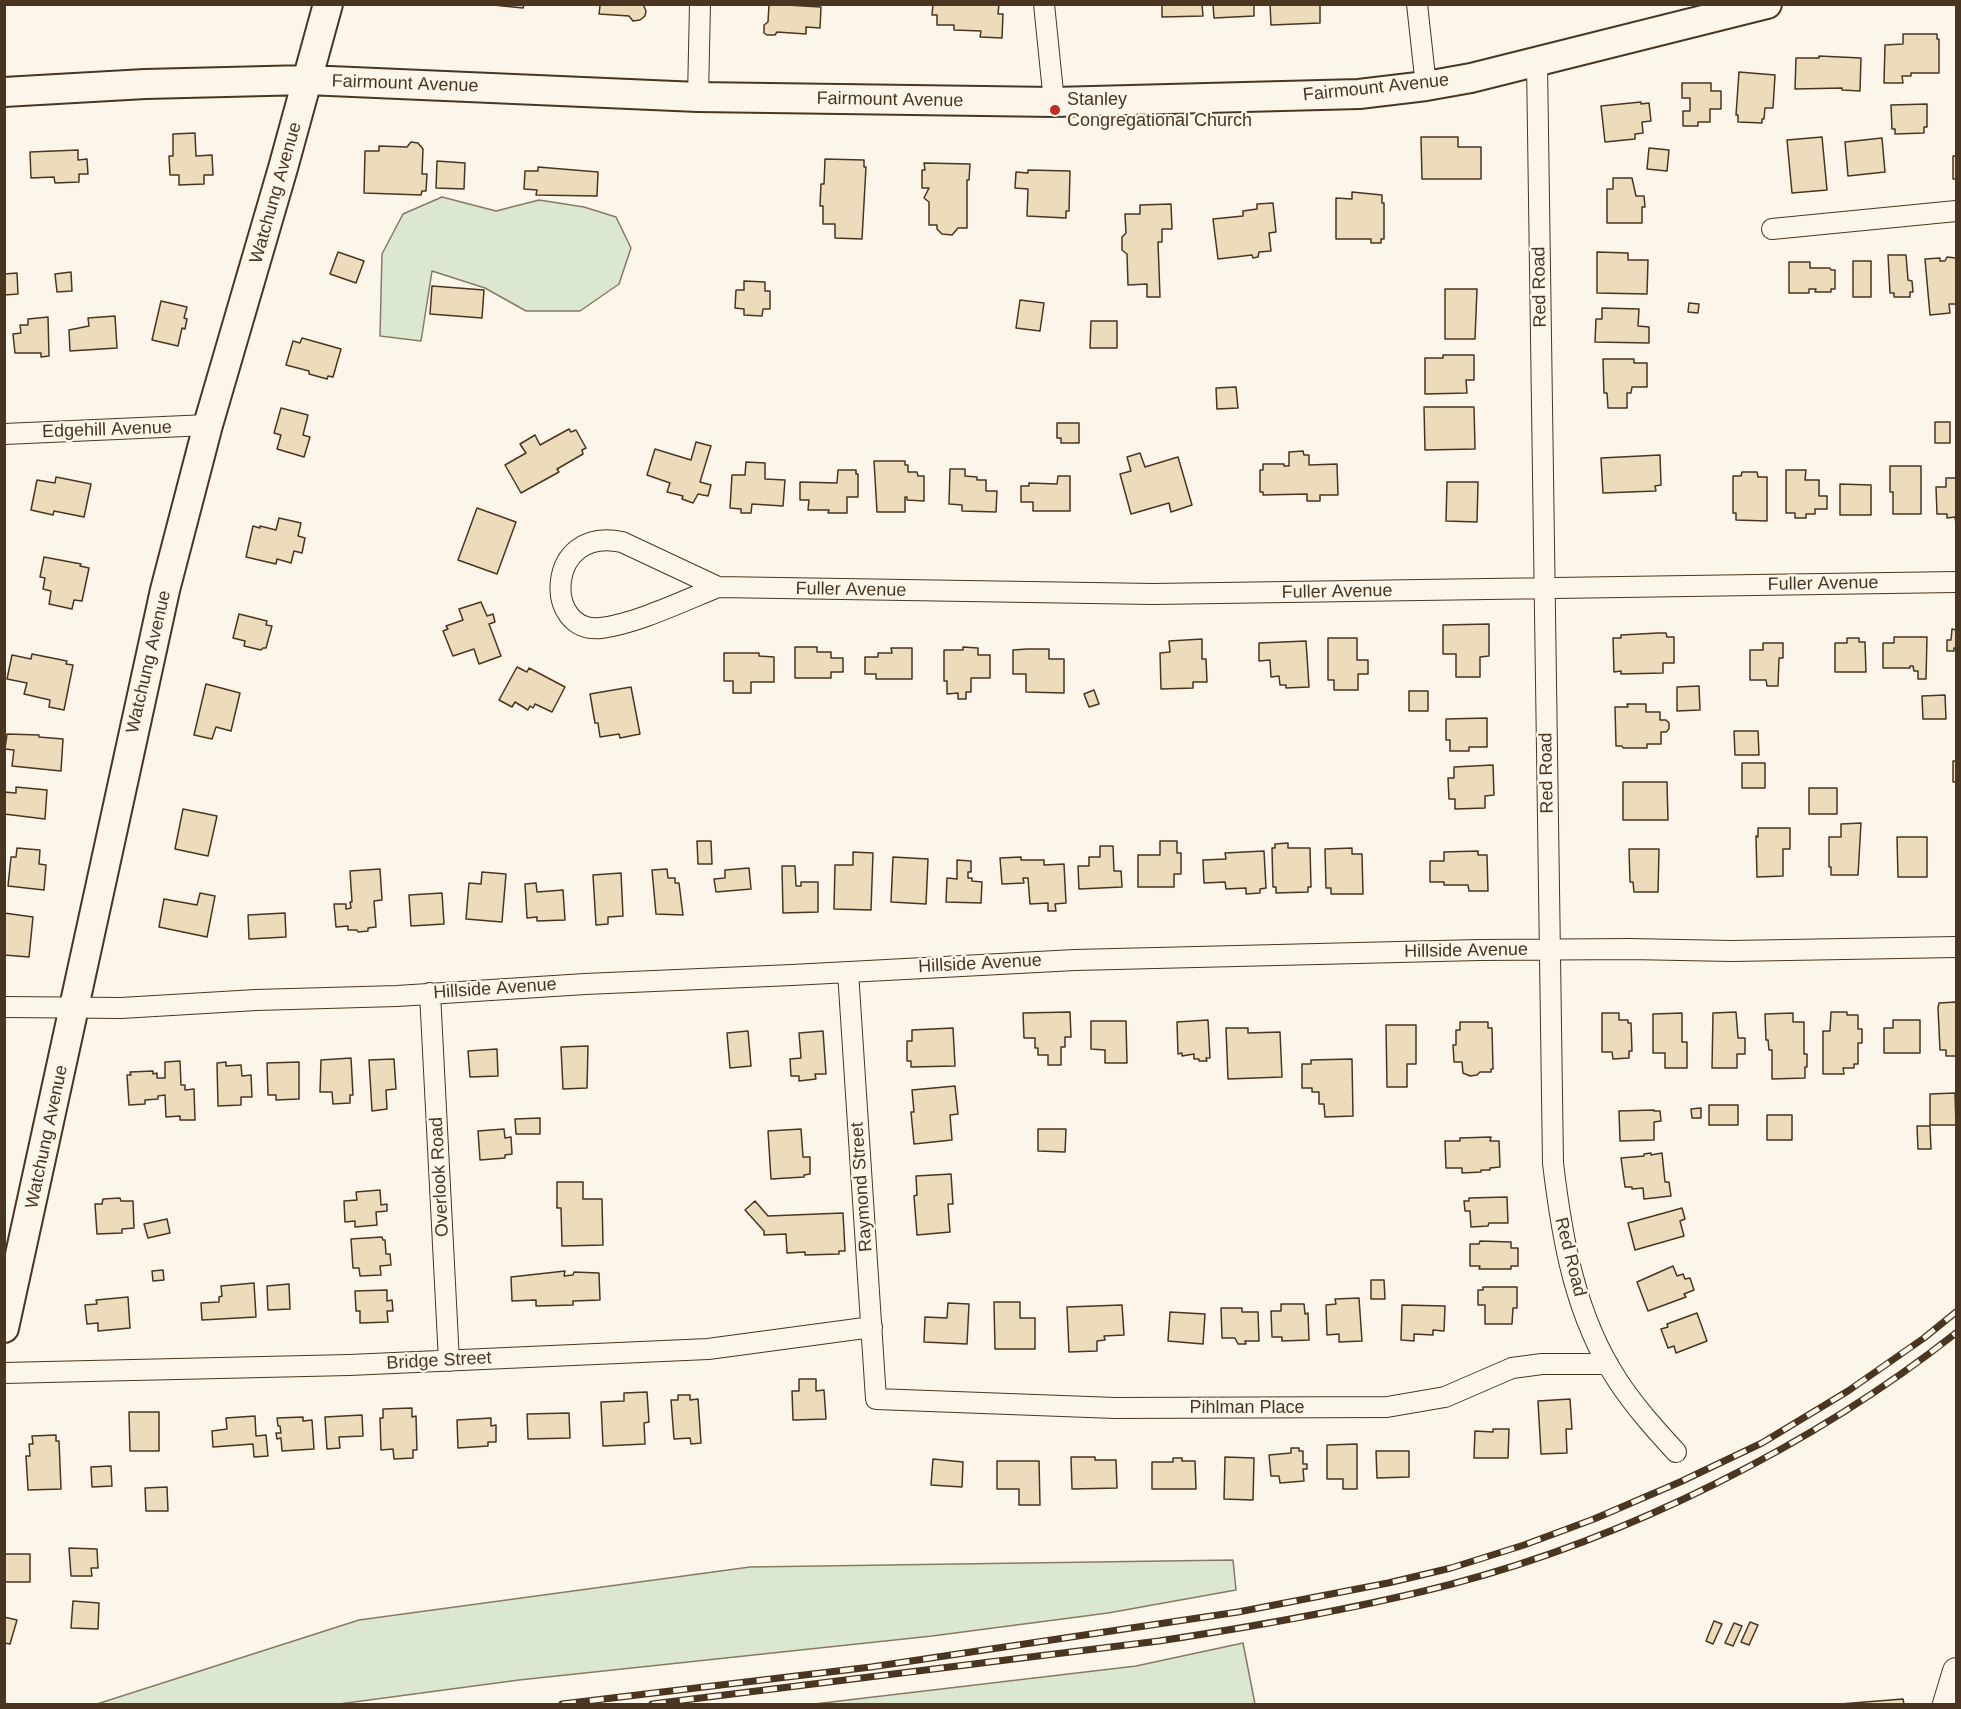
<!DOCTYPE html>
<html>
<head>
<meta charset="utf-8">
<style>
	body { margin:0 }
	#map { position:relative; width:1961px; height:1709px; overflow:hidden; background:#fbf6e9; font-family:Arial,sans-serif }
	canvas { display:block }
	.frame { position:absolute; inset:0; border:6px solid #4a3520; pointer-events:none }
</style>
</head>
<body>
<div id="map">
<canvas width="1961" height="1709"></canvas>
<div class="frame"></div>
</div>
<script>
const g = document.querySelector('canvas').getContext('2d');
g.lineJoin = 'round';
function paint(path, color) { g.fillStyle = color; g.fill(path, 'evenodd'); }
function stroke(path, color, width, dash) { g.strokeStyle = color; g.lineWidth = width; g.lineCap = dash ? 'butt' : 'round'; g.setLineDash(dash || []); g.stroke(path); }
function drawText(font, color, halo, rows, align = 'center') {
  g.font = font + ' Arial,sans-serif'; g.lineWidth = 4.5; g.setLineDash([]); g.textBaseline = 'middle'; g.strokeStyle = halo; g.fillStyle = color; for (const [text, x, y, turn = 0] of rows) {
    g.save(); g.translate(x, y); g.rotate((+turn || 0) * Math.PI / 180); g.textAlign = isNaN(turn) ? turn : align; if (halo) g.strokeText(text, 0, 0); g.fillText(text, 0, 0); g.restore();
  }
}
const green = new Path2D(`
	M442 197 496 211 539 200 584 207 616 217 631 248 619 284 580 311H526L485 288 432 271 421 341 380 336 382 254 403 214Z
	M1233 1560 1236 1590 1108 1613 932 1636 519 1680 339 1704H97L359 1620 750 1567Z
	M1243 1643 1255 1704H814L1136 1666Z`);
const building = new Path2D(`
	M483 4H524L523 8Z
	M596 4H643L646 11 645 16 640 20 633 21 629 16 599 14 600 6Z
	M769 4 821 7 820 28 806 27V34L777 32 775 35H767L764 33V25L768 22Z
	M933 4H999L998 14H1003L1002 38 980 37 981 31 954 30V25H937V15H932Z
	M1162 4H1202L1203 16 1162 17Z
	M1213 4H1254V16L1214 18Z
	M1270 4H1320V23L1271 25Z
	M1903 34H1937V39H1939V73H1911V76H1902L1903 83H1884L1885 45 1903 44Z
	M1819 56 1861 58 1860 91 1842 90V88L1795 89 1796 58H1819Z
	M1739 72 1775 75 1773 108H1765L1764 119H1762V123L1738 122V115H1736Z
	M1682 83H1711V91H1721V109H1710V122H1698V126H1683V111H1690V98H1682Z
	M1641 102V104L1649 103 1651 121 1642 122 1643 133 1635 134V139L1605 142 1601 106Z
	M1927 104V127H1924V133L1895 134V129H1892L1891 105Z
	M195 133 196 156 212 155 213 175H204V184L179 185V175H170L169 156H173V134Z
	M1421 137H1458V147H1481V179H1422Z
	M1822 137 1827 190 1792 193 1787 140Z
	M1882 138 1885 172 1848 176 1845 142Z
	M411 142 418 143 423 149 422 174H427L426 191H422L421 195 364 193 365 151H379V146L407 147Z
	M1649 148 1669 150 1667 171 1647 169Z
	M78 150V160L87 159 88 174H79V182L55 183 54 177 31 178 30 152Z
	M1956 151V179H1953V156H1956Z
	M825 159 864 160V167H866L862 239 835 238V224H823V206H820L821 184H824Z
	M437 161 465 163 464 189 436 188Z
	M924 163 970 164 969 180H967V228H958L952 235 942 234 937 229V225H929V202L924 198 929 188H922V170H925Z
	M538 167 598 172 597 196 536 195 537 190 524 189 525 171H538Z
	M1028 170 1070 171 1069 211H1066V218L1027 216 1028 189 1015 188 1016 172 1028 173Z
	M1613 178H1632L1636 196H1644L1645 207H1642V223H1607V189H1613Z
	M1352 192 1382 195V203H1384V239H1381V243H1371V239H1336V198L1352 199Z
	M1273 203 1276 232 1269 233 1271 251 1259 252 1258 257 1253 258 1252 255 1218 259 1213 219 1243 216V211L1257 209V204Z
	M1171 204 1172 229H1162V242H1158L1160 297H1147V284L1128 285 1127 254 1122 250V237L1126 233 1125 214H1140V205Z
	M338 252 364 261 356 283 330 274Z
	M1597 252 1628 253V260H1648L1647 294 1597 293Z
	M1888 255H1906L1908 280 1912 281 1913 292H1910V297H1894V293H1890Z
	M1947 257 1956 258V304H1949L1950 313 1930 315 1925 259 1940 258V261H1945Z
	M1853 261H1871V297H1853Z
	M1789 262H1810V268H1830L1831 270H1835V289H1831V292H1815L1816 289H1809V293H1789Z
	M71 272 72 291 57 292 55 274Z
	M17 273 18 294 4 295V274Z
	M744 281 765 282V291H770V309H763L762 316 744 315V309L735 308 736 290H744Z
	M432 286 484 290 482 318 430 314Z
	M1445 289H1477L1475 339H1445Z
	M1020 300 1044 303 1040 331 1016 328Z
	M161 301 187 307 184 318 187 319 185 329 182 328 178 346 152 340Z
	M1689 303 1699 304 1698 313 1688 312Z
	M1602 308 1639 309 1638 326 1649 327V343L1595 342 1596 319H1602Z
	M115 316 117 348 70 351 69 330 89 326 88 318Z
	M48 317 49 356 41 357V353H15L13 334 21 333 20 325H28V319Z
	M1091 321H1117V348H1090Z
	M302 338 341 349 333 377 328 376 327 379 309 374V371L286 365 293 341 300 343Z
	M1443 355H1474V380H1466L1467 393 1425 394V358H1443Z
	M1603 359H1634V363H1647V387H1632L1631 393H1627V408H1608L1607 393H1604Z
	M1236 387 1238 408 1217 409 1216 388Z
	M1424 407H1474L1475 449 1425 450Z
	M281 408 308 415 303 435 310 437 304 457 277 449 281 435 274 433Z
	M1935 422H1950V443H1935Z
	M1057 423H1079V443H1061V438H1057Z
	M569 429 571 432 576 430 586 448 582 450 583 454 557 469 559 472 521 493 505 465 526 453 520 444 535 435 540 445Z
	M696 442 711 446 700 482 711 485 708 496 698 494 693 503 682 499 683 496 667 492 670 483 647 475 655 449 691 460Z
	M1303 451 1304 455H1309V465L1337 464 1338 495H1320V501H1307V494L1263 495V492H1260V470H1263V464H1284V466H1289V452Z
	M1140 453 1145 467 1178 457 1192 505 1171 512 1169 503 1131 514 1120 474 1131 471 1127 457Z
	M1660 455 1661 485 1655 486 1656 491 1603 493 1601 458Z
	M874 461H905V465H908V472H917L918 476H924V501L907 500V497H905V512H877Z
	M746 462 765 463V479L785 480 783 506 752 504 751 513H741V509L730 508 732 475H745Z
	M1890 466H1921V514H1893V492H1890Z
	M950 469H965V476L977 477V480H986V491H997L996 512 962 511V505L949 504Z
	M838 470H856V474H858V497H847V513H828L829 510H808L809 500H800V482L837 483Z
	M1786 470H1806L1805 480H1819V496H1827V509H1815V514H1806V518H1795V513H1786Z
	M1742 472H1757L1758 477H1767V521L1736 520V513H1733V476H1741Z
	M1058 476H1070V511H1033V502H1021V486H1029V483L1057 484Z
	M56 477 91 484 84 517 54 511 53 515 31 510 37 480 55 483Z
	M1946 478H1956V524L1955 517 1947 518V514H1937L1936 487H1946Z
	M1447 482H1478L1477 522 1446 521Z
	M1840 484 1871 485V515H1840Z
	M477 508 516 522 497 574 458 560Z
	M279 518 301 523 298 536 305 538 302 553 294 551 291 563 277 559 276 564 246 557 253 526 260 528V526L276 530Z
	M44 557 81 564 80 566 89 568 82 601 74 600 72 609 49 604 51 591 43 589 45 578 40 577Z
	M481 602 487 616 493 614 495 622 489 624 501 656 479 664 474 649 453 656 443 631 448 629 446 626 463 620 459 609Z
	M239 614 267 621 266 625 272 626 266 648H263L261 650 244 646 245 641 233 638Z
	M1489 624V656L1480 657V677H1456V654H1443V625Z
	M1952 629 1956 630V648H1954V651H1947V640H1951Z
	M1658 633H1666L1667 637H1674V663H1663V673L1621 674V671L1614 672 1613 638H1621V635Z
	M1894 637H1927L1926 679H1918V671H1914L1913 666H1910V668H1883V643H1894Z
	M1328 638H1357V660H1368V674H1358V690H1334V680H1328Z
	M1847 638H1859V642H1865L1866 672H1835V643H1847Z
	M1202 639V659H1206L1207 682H1193V688L1161 689 1160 653 1170 652 1169 641Z
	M1306 641 1309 687 1286 688V685H1280L1279 676 1271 677 1270 660 1259 661V643Z
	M1763 643H1783V658H1779L1778 686H1767L1766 680H1750V650H1763Z
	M795 647H817V652H831V658H843V672H831V678H795Z
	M963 647 978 648V655H990V678H971V692H966V699H958V693L947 694V681H944V650H963Z
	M891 648H912V679H876V674H865V657H878V653H892Z
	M1027 649H1049V659H1064V693L1026 692V674H1013V650Z
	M724 653H759V656L774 657V682H751V693H733V681H724Z
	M32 654 67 661 66 664 73 665 64 710 49 707 50 700 24 694 27 683 7 679 12 655 31 659Z
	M517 667 527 672 529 668 565 687 552 712 535 704 533 708 530 706 528 710 515 702 512 707 499 700Z
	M206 684 240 693 231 731 216 727 212 739 194 735Z
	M1699 686 1700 710 1677 711V687Z
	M631 687 640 734 620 738 619 734 600 737 598 723H595L590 694Z
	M1094 690 1099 704 1089 707 1084 694Z
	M1409 691H1428V711H1409Z
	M1945 695 1946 719H1923L1922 696Z
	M1627 704H1646V712H1660V720H1666L1669 723V729L1666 732H1661V744H1647V748H1623L1622 746H1616L1615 707H1628Z
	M1487 718V747H1469V751H1450V740H1446V719Z
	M1734 731H1758L1759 755H1735Z
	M7 734 39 735V737L63 739 61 771 12 766 14 750 5 749Z
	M1953 761H1956V782H1953Z
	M1742 763H1765V788H1742Z
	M1493 765 1494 795 1485 796V808L1455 809V799H1449L1448 778H1454V767Z
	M1623 782H1667L1668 820H1623Z
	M16 787 47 790 45 819 4 814V792L16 793Z
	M1809 788H1837V814H1809Z
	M183 809 217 816 208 856 175 849Z
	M1861 823 1858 875H1831V867H1829V837H1841V824Z
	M1758 828H1790V849H1783V876L1757 877 1756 836 1758 837Z
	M1897 837H1927V877H1898Z
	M697 841H711L712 864H698Z
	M1160 841H1177V853H1181V874H1174V887H1138V855H1160Z
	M1288 843V848H1310L1311 887H1308V892L1276 893V887H1273L1272 848H1275V844Z
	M1100 846H1113L1114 871H1121L1122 887 1079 889 1078 866H1089V857H1100Z
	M17 848 40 850 39 864 46 865 44 890 8 886 11 857H16Z
	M1352 848V854H1362L1363 894H1331V888H1326L1325 849Z
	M1629 849H1659L1658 892H1634L1633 882H1630Z
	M1264 851 1266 888 1260 889V893L1246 894V888L1226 889 1225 882 1204 883 1203 860 1226 859 1225 853Z
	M1478 851V855H1487L1488 891H1469L1468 885H1444V882H1430V861H1444V852Z
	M853 852 873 853 871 910 834 909 835 865H853Z
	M893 857 928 859 926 904 891 902Z
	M1021 857V860H1044V865L1064 864 1066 903 1055 904 1056 911H1048V903L1030 904 1028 878H1023L1024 883 1002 884 1000 858Z
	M957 860 971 861V872H968V878H972V881L982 882 981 903 946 902 947 878 957 879Z
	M782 866H795L796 886H801V882H818V912L783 913Z
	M749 868 751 889 716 892 714 879 725 878V870Z
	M380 869 382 900 374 901 376 927 368 928V931L358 932 357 930H348V926L336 927 334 904H346V909L351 908 350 902H352L350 871Z
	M667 869 668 878H675V883H679L683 915 656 914 652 870Z
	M482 872 506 874 502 922 466 919 469 883 481 884Z
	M621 873 623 916 608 917V924L596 925 593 875Z
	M536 883 537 892 563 890 565 920 537 921V917L527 918 525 884Z
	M200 893 215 896 207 937 159 927 164 899 197 905Z
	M442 893 444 924 411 926 409 895Z
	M4 913 33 917 29 957 4 955Z
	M285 913 286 937 249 939 248 915Z
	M1956 1002V1056H1946V1050H1940L1938 1008 1939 1003Z
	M1070 1012 1071 1037H1065V1047H1061V1065H1048V1055H1038V1048H1035V1038H1024L1023 1013Z
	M1736 1012 1738 1038H1745V1054H1737V1068H1712L1713 1013Z
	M1831 1012H1847V1015H1858V1029H1862V1043H1858V1064H1854V1068H1843L1844 1074H1823V1031H1830Z
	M1602 1013H1619V1020H1628V1023H1631L1632 1051H1629V1058L1613 1059 1612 1052H1602Z
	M1682 1013V1042H1687V1068H1665V1053H1653V1014Z
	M1793 1013V1022H1804V1054H1807V1067H1805V1078L1772 1079V1050H1769L1768 1040H1766L1765 1014Z
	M1208 1020 1210 1058H1206L1207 1061H1199V1059H1194V1054L1182 1056V1053L1178 1054 1177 1022Z
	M1893 1020H1920V1053H1884V1028H1893Z
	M1091 1021H1126L1127 1063H1105V1050L1091 1049Z
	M1460 1022H1488V1028H1492L1493 1069H1491V1072H1480L1477 1075 1470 1076 1463 1073 1462 1062H1454L1453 1045H1456V1030H1460Z
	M1386 1025H1416V1064H1407V1087H1387Z
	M953 1028 955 1066 911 1067V1061H907V1041H912V1030Z
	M1226 1028H1248V1033L1280 1032 1282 1077 1228 1079Z
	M748 1031 751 1066 730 1068 727 1033Z
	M823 1031 826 1074H815L816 1079 799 1081V1076H791L790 1059 801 1058 799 1033Z
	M588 1046 587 1088 563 1089 561 1047Z
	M497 1049 498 1076 470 1077 468 1051Z
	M351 1058 353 1095H350V1103L333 1104 332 1092H320L321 1060Z
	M394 1059 396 1089 386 1090 387 1109 372 1111 369 1060Z
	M1352 1059 1353 1116 1325 1117 1324 1104H1319V1092H1312V1088H1302V1064H1311V1060Z
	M180 1061 181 1085H185V1090L194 1089 195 1120H180V1116L166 1117 165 1095 158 1096V1099L145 1100V1104L129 1105 127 1075H131L130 1072 153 1071V1074L157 1073V1078H165V1062Z
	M226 1062V1066L241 1065 242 1076 251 1075 252 1097H241V1105L218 1106 217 1063Z
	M299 1062V1099L276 1100V1095H268L267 1063Z
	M955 1086 958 1114 950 1115 952 1140 914 1144 911 1112H914L912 1090Z
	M1955 1093 1956 1125H1930V1094Z
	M1709 1105H1738V1125H1709Z
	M1701 1108V1118H1692L1691 1109Z
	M1654 1110V1111H1660L1661 1121 1654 1122V1140L1620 1141 1619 1111Z
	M1767 1115H1792V1140H1767Z
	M540 1118V1134H516L515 1119Z
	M1917 1126H1930L1931 1149H1918Z
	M504 1129 505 1138 511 1137 512 1154 505 1155V1158L480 1160 478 1131Z
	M801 1129 803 1157H810V1174L804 1175V1177L771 1179 768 1131Z
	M1038 1129H1066L1065 1152 1038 1151Z
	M1491 1137 1490 1141H1499L1500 1167 1490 1168V1170H1481V1172L1462 1173V1168H1446L1445 1141H1460V1138Z
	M1651 1153V1155L1662 1153 1665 1182H1669L1671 1196 1644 1199 1643 1188 1632 1189V1187H1625L1621 1158 1644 1156V1154Z
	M951 1174 953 1204H948L950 1232 917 1235 914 1196 917 1195 916 1176Z
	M557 1182H583V1199H602L603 1245 562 1246 561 1208H557Z
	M380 1190 381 1205 387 1204V1211L376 1212 377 1225 355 1227V1221L345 1222 344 1201 357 1200 356 1192Z
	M1507 1197 1508 1223H1489L1488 1226 1471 1227 1470 1211H1465L1464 1201H1469V1198Z
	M120 1198 121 1201H133L134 1228 122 1229V1233L97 1234 95 1204H102L103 1199Z
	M755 1201 768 1216 843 1213 845 1251H839V1254L805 1255V1252L787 1253 786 1234 764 1235V1231L745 1210Z
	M1682 1208 1685 1219 1680 1221 1684 1236 1635 1250 1628 1223Z
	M167 1219 170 1233 148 1238 144 1224Z
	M382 1237 383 1240H385L386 1254H390L391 1265 380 1266 381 1275 360 1276 359 1268H353L351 1239Z
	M1480 1241 1511 1242V1248H1518V1266H1511V1269H1479L1480 1266H1470V1244H1479Z
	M1673 1266 1677 1276 1683 1274 1685 1279 1690 1278 1694 1290 1684 1294 1686 1297 1648 1311 1637 1282Z
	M163 1270 164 1280 153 1281 152 1271Z
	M565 1271 564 1276 573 1275 574 1272 599 1273 600 1300 573 1301V1305L536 1306V1300L512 1301 511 1277Z
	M1371 1280H1384L1385 1299H1371Z
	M254 1283 256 1317 202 1320 201 1303 219 1302V1297L222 1296 221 1286Z
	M289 1284 290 1309 268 1310 267 1286Z
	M1483 1287H1517V1308H1513L1512 1324H1485V1305H1478V1290H1483Z
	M387 1290V1301L392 1300 393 1311H387L388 1322 360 1323V1311H356L355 1291Z
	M128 1297 130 1328 98 1331V1323L87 1324 85 1305 97 1304 96 1300Z
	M1359 1298 1362 1341 1339 1342V1334L1327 1335 1326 1305 1336 1304 1335 1299Z
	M994 1302H1020V1318H1035V1349H995Z
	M948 1303 969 1304 967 1344 924 1342 925 1317 947 1318Z
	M1281 1304H1304L1305 1314 1308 1313 1309 1340 1282 1341V1337H1272L1271 1311H1281Z
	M1122 1305 1124 1335 1104 1336 1105 1340 1097 1341V1351L1069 1352 1067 1307Z
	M1402 1305 1445 1306 1444 1331 1433 1330V1335L1414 1334V1341L1401 1340Z
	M1221 1308H1242V1312H1258L1259 1341H1245L1246 1344H1238L1235 1338H1222Z
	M1170 1312 1205 1314 1203 1344 1168 1341Z
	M1697 1313 1707 1341 1676 1353 1674 1346 1668 1348 1661 1329 1668 1327 1667 1324Z
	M799 1379H816V1391L824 1390 826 1419 793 1420 792 1391H799Z
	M647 1392 649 1422 644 1423 645 1444 603 1446 601 1402 624 1401V1393Z
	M678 1395H690V1400L698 1399 701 1443 691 1444 690 1438 674 1439 671 1400H678Z
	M1570 1399 1572 1429H1566L1567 1453 1541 1454 1538 1401Z
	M412 1408V1417L416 1416 417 1450H413V1458L394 1459 393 1449 381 1450 380 1418H383V1409Z
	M129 1412H159V1451H130Z
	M569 1413 570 1438 528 1439 527 1414Z
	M362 1415 363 1436 339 1437 340 1448 327 1449 325 1417Z
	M255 1416 256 1436 266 1435 268 1456 254 1457 253 1444 213 1447 212 1431 227 1429 226 1418Z
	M303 1417V1421L312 1420 314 1449 282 1451 281 1438 277 1439 276 1433H281L280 1426H278L277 1418Z
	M491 1418V1426L496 1425V1442H488V1446L458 1448 457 1420Z
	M1493 1429H1509L1508 1458H1474L1475 1431 1493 1432Z
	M56 1435V1441H59L61 1489 28 1490 26 1456H30L29 1444H33L32 1436Z
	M1357 1444V1489H1343V1479H1327V1445Z
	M1291 1448H1299V1451H1303V1464H1307V1469H1303L1304 1481 1280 1483 1279 1476H1271L1269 1455 1291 1453Z
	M1376 1451H1409V1477L1377 1478Z
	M1071 1457H1095V1460H1116L1117 1488 1072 1489Z
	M1225 1457 1254 1458 1253 1500 1224 1499Z
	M1173 1458H1182V1461H1195L1196 1489H1152V1462H1173Z
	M933 1459 963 1462 962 1487 931 1485Z
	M997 1461H1039L1040 1505H1019V1489H997Z
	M111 1466 112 1486 92 1487 91 1467Z
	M167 1487 168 1511H146L145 1488Z
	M69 1548 97 1549 98 1568H91L92 1576H71Z
	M4 1554H30V1582H4Z
	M73 1601 99 1603 98 1629 71 1628Z
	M4 1617 17 1620 10 1644 4 1643Z
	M1714 1621 1722 1624 1713 1644 1706 1641Z
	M1750 1622 1758 1625 1749 1645 1741 1642Z
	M1734 1623 1742 1626 1733 1646 1725 1643Z
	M1903 1699 1904 1704H1840Z`);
const minor = new Path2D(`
	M1044 4 1054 102
	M1417 4 1426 86
	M1537 62 1553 1163C1562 1239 1575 1316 1618 1381 1635 1407 1655 1429 1676 1452
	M698 97 700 4
	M1772 229 1956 211
	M4 434 208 425
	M718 587C683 601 638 623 601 628 543 635 545 525 622 542L718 587 1153 594 1956 582
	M848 972 876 1399 1115 1408 1387 1407 1445 1397 1512 1368 1542 1364H1608
	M430 993 449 1361
	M4 1007 121 1008 256 1000 397 996 585 984 792 975 1075 960 1479 950 1630 949 1732 951 1956 947
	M4 1373 349 1365 708 1349 872 1327`);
const tertiary = new Path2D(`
	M1946 1704 1956 1671`);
const secondary = new Path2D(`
	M4 92 145 84 307 80 698 97 1054 102 1359 94 1426 86 1471 78 1767 4
	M4 1328 165 590 208 425 283 168 328 4`);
const rail = new Path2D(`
	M562 1704 871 1667 1238 1612 1388 1583 1451 1568 1524 1545 1594 1519 1680 1482 1762 1443 1848 1391 1924 1338 1956 1312
	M652 1704 1159 1641C1257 1626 1356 1609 1452 1584 1627 1538 1814 1445 1956 1333`);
const markers = [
	[1055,110,6,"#c62828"]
];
const streetNames = [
	["Fairmount Avenue",405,84,2],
	["Fairmount Avenue",1376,88,-6],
	["Fairmount Avenue",890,100,1],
	["Watchung Avenue",276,193,-74],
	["Red Road",1540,287,-91],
	["Edgehill Avenue",107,430,-2],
	["Fuller Avenue",1823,584,-1],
	["Fuller Avenue",851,590,1],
	["Fuller Avenue",1337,592,-1],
	["Watchung Avenue",149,662,-77],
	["Red Road",1547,773,-91],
	["Hillside Avenue",1466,951,-1],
	["Hillside Avenue",980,964,-3],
	["Hillside Avenue",495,989,-4],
	["Watchung Avenue",47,1137,-78],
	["Overlook Road",440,1177,-93],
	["Raymond Street",862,1187,-94],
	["Red Road",1570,1257,76],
	["Bridge Street",439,1361,-3],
	["Pihlman Place",1247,1408]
];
const poiNames = [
	["Stanley",1067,100],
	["Congregational Church",1067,121]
];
paint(green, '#dce7d0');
stroke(green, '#887966', 1.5);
paint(building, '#ecdcbc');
stroke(building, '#4a3520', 1.5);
stroke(minor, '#4a3520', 22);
stroke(tertiary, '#4a3520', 28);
stroke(secondary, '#4a3520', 32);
stroke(minor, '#fbf6e9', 20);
stroke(tertiary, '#fbf6e9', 26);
stroke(secondary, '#fbf6e9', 28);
stroke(rail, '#4a3520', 7);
stroke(rail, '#fbf6e9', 4.5, [14]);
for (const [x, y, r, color] of markers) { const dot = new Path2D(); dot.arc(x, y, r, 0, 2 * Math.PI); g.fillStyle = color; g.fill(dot); stroke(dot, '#fbf6e9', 2); }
drawText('18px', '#4a3520', '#fbf6e9', streetNames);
drawText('18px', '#4a3520', '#fbf6e9', poiNames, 'left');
</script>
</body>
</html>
